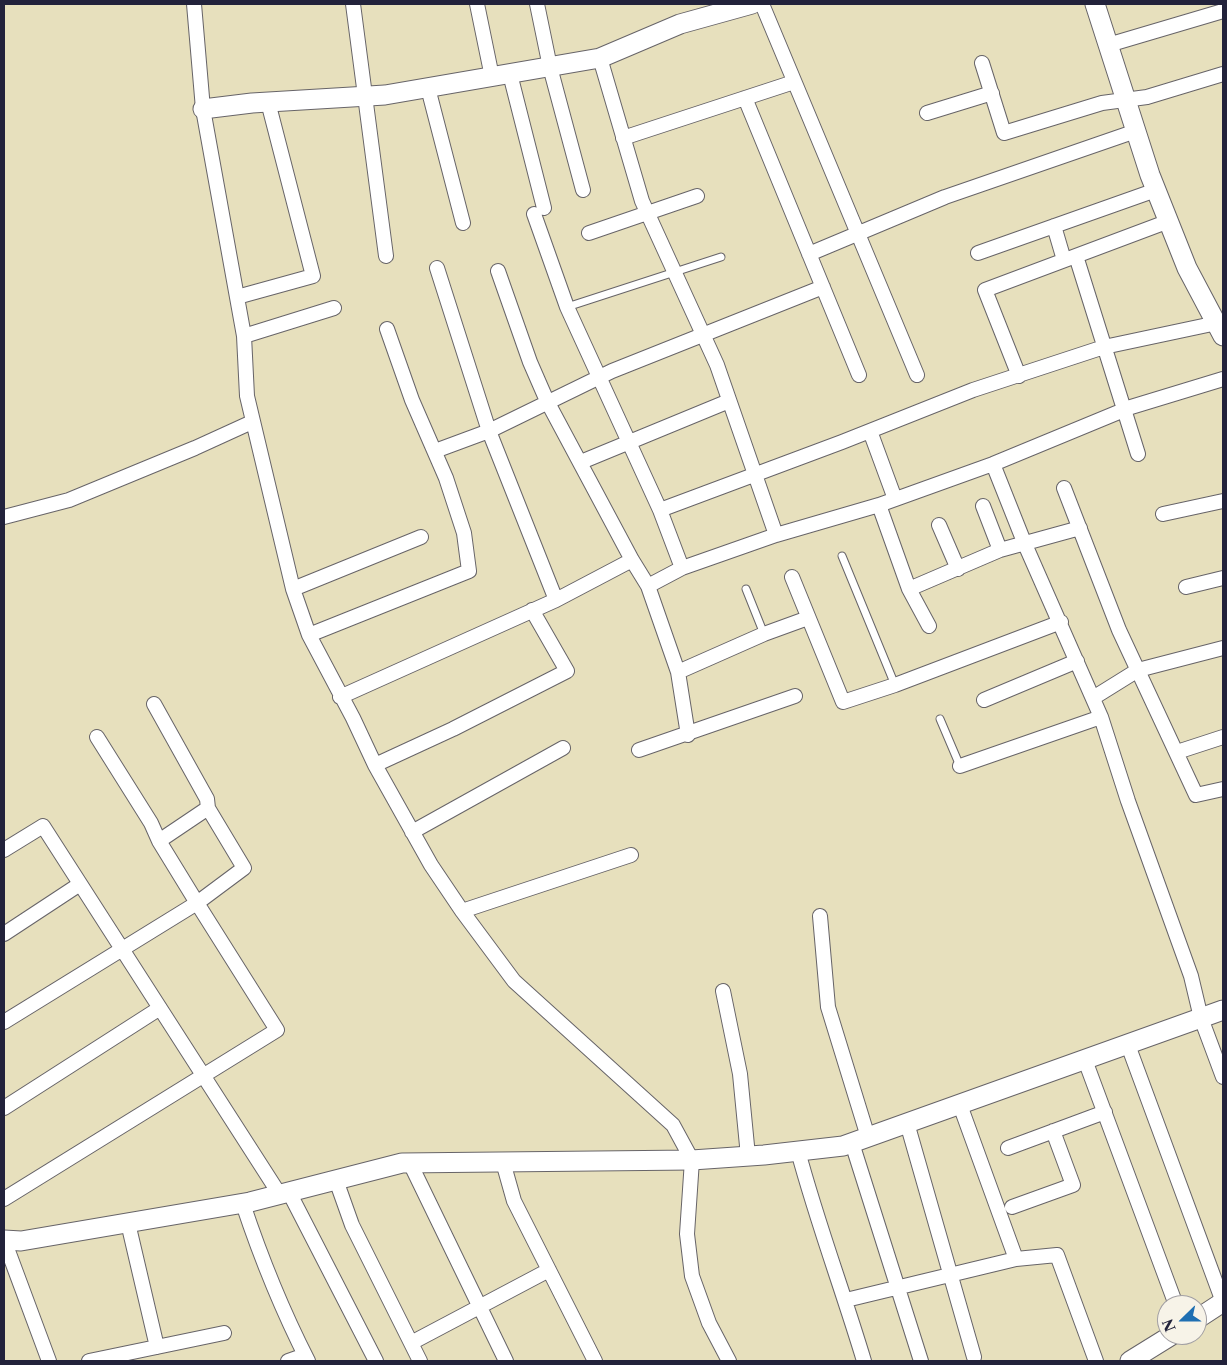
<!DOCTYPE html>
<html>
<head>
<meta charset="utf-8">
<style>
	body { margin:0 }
	#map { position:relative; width:1227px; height:1365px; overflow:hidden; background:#e7e0bd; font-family:"Libre Caslon Text",serif }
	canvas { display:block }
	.frame { position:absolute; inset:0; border:5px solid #22223b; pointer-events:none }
	.north { position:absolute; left:1157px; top:1295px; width:50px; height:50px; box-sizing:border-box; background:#f7f3e8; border:1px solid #a29fa3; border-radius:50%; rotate:248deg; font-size:14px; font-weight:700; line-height:20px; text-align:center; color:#22223b }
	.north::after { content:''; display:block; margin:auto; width:18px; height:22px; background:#1f6fb2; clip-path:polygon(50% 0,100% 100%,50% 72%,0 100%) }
</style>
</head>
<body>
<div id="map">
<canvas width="1227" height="1365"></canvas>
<div class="frame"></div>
<div class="north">N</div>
</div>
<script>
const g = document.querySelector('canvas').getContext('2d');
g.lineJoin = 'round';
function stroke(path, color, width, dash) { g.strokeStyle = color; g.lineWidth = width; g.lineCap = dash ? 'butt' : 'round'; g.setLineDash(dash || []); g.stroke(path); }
const lane = new Path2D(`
	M567 307 721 257
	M842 556 895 685
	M746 589 764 634
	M940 719 960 766`);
const street = new Path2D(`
	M194 4 203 109 244 336 247 396 293 589 309 635 353 718 375 765 431 865 462 911 514 981 673 1125 692 1160 687 1234 692 1276 709 1323 729 1361
	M353 4 386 256
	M477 4 492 77
	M537 4 550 67 583 190
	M762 4 917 375
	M1108 45 1223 11
	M600 58 642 201 717 365 776 535
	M982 63 1004 133 1102 103 1147 97 1223 74
	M510 74 544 208
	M428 88 463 223
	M745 98 859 375
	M927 113 992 93
	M623 138 794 82
	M534 214 567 307 660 510 682 568
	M1054 226 1064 260
	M589 233 697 196
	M978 253 1156 190
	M809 254 945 197 1136 131
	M1076 256 1138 454
	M437 268 489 431 556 600
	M498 271 530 362 547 401 632 560 648 586 678 672 688 735
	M237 297 313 276 268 102
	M244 336 334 308
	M1019 376 985 290 1169 221
	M870 431 895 499
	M435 451 489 431 612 371 823 287
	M581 462 729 401
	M993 464 1024 542 1101 717 1128 801 1191 976 1201 1018 1223 1077
	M1064 488 1119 630 1196 795 1223 789
	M879 505 909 589 929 626
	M983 506 1000 550
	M660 510 842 442 973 390 1104 347 1217 323
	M1163 514 1223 501
	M4 517 69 500 195 448 252 422
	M939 525 958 569
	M792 577 843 702 895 685 1061 622
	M648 586 682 568 776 535 879 505 993 464 1131 407 1223 379
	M1186 587 1223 578
	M293 589 421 537
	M909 589 1000 550 1080 528
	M309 635 469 571 464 533 446 478 412 400 387 329
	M678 672 764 634 808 618
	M340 697 556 600 632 560
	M1093 698 1138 670 1223 648
	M984 700 1077 661
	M97 737 151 823 159 841 197 903 244 868 208 808 207 799 154 704
	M639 750 795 696
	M1177 752 1223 737
	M375 765 453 729 567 671 532 610
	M960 766 1101 717
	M412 832 563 748
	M159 841 208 808
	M4 850 43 826 280 1195
	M462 911 631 855
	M820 916 828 1007 868 1137
	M4 934 80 884
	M723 991 740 1074 748 1156
	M4 1022 197 903 277 1030 4 1199
	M1128 1045 1223 1302
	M1085 1060 1176 1305
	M960 1105 1016 1259
	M4 1108 160 1008
	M907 1123 974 1357
	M852 1143 921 1361
	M1008 1148 1105 1112
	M798 1151C817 1222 843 1291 864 1361
	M503 1162 514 1201 595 1361
	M410 1163 506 1361
	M336 1180 352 1225 420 1361
	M289 1192 376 1361
	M243 1204C261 1258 282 1310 308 1361
	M1012 1207 1073 1185 1053 1131
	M128 1223 157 1347
	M4 1240 49 1361
	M846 1300 1016 1259 1057 1255 1096 1361
	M411 1343 549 1270
	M89 1361 224 1333
	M288 1361 305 1355`);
const secondary = new Path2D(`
	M1095 4 1150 175 1187 268 1223 336
	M203 109 252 103 385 95 600 58 680 24 752 4
	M4 1240 21 1241 250 1202 402 1163 692 1160 764 1155 843 1146 1223 1010
	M1197 1319 1223 1302
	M1130 1361 1172 1335`);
stroke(lane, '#676468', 9);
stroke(street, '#676468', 16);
stroke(secondary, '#676468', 21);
stroke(lane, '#fff', 7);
stroke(street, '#fff', 14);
stroke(secondary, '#fff', 19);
</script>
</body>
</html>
